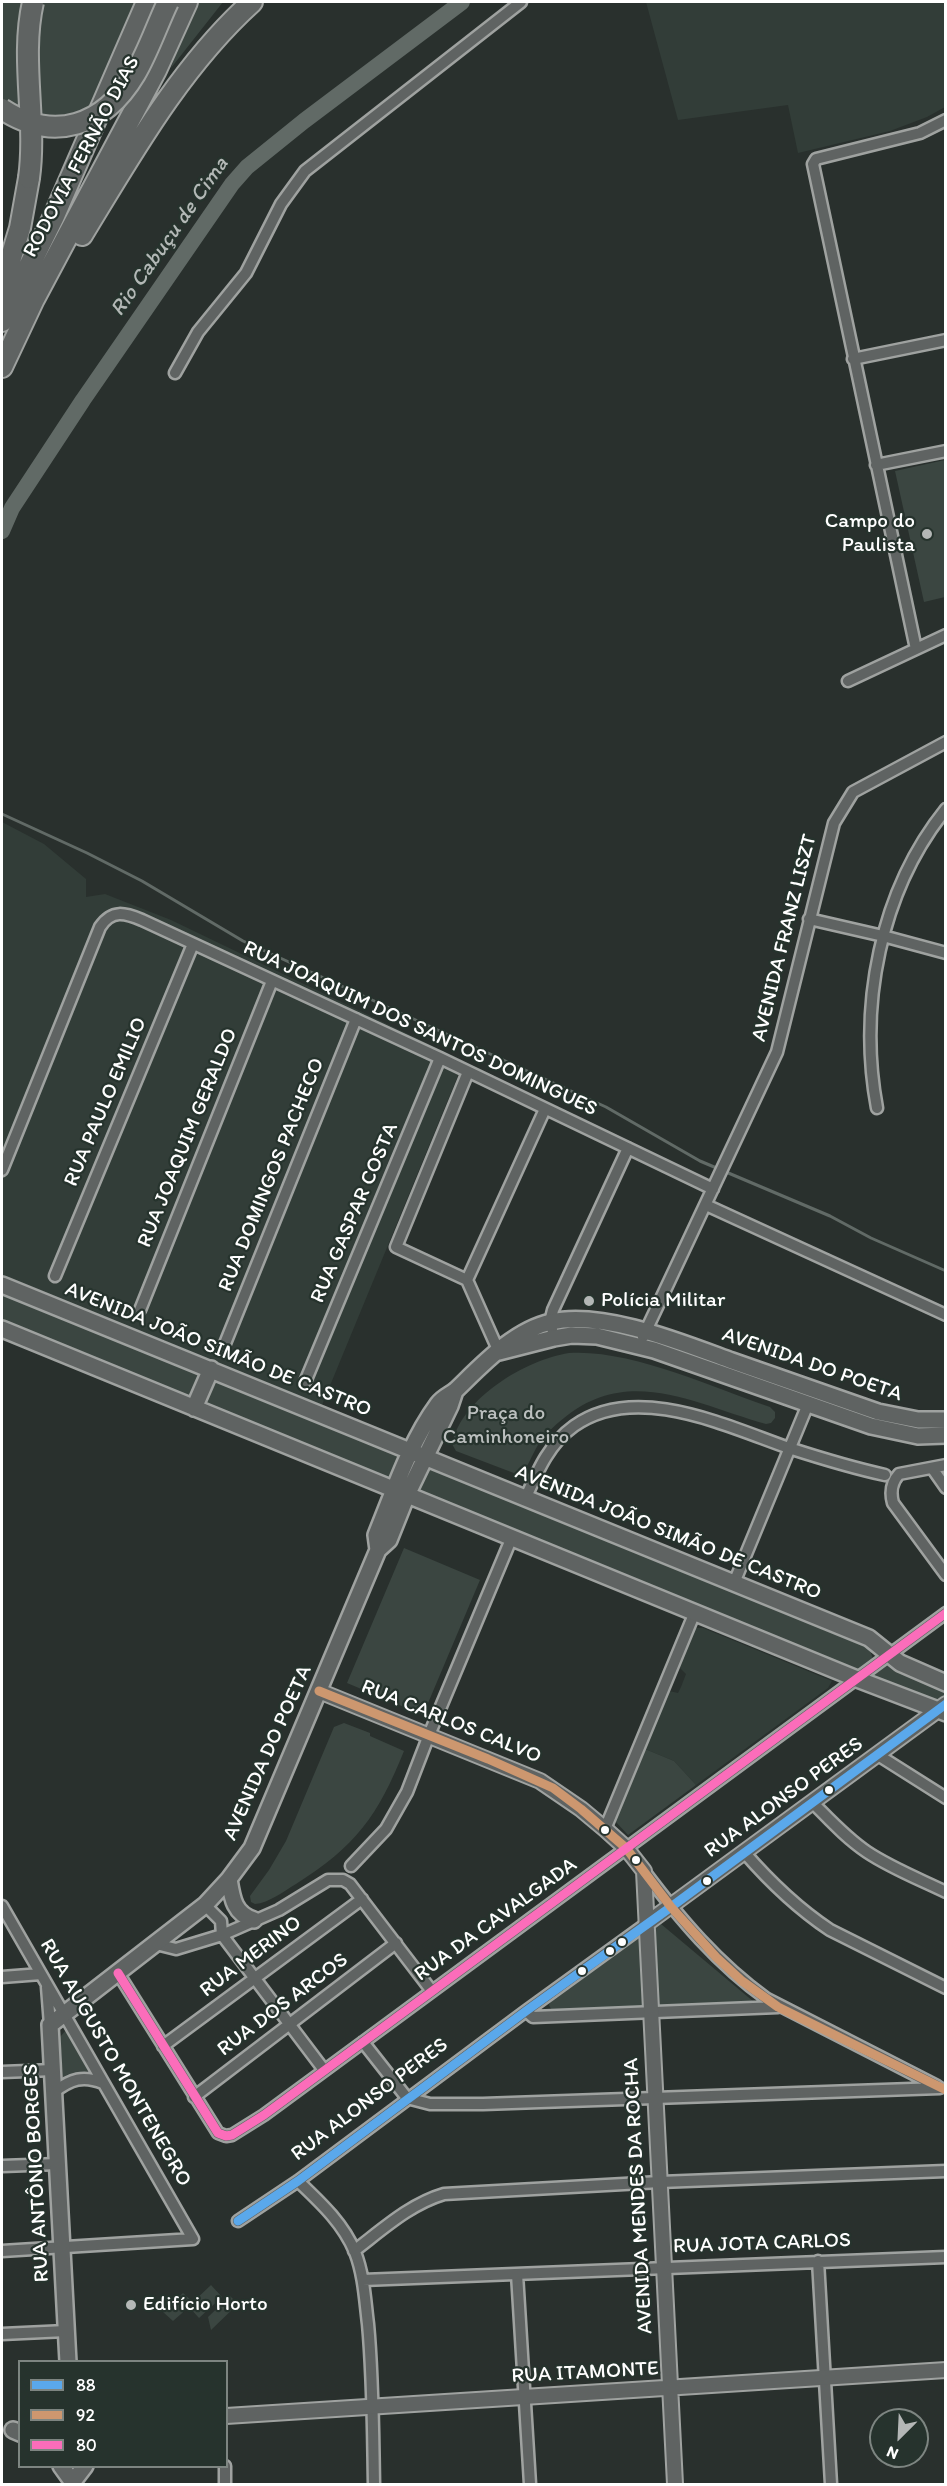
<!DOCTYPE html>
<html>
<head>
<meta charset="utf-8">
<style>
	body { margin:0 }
	#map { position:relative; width:947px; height:2486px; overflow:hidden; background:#29302d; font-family:Itim,sans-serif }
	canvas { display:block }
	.frame { position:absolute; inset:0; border:3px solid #fff; pointer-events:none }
	.legend { position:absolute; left:18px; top:2360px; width:210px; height:108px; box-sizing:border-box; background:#26332d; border:2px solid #7d8581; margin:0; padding:8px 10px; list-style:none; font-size:18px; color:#fff }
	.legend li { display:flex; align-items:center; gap:12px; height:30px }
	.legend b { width:30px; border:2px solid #7d8581 }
	.north { position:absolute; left:869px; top:2408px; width:60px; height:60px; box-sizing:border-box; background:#26332d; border:2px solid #7d8581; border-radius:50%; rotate:204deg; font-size:16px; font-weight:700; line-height:24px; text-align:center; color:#fff }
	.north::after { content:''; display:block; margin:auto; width:21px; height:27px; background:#b4b7b6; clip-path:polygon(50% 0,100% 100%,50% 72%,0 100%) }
</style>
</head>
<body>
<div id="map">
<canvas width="947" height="2486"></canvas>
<div class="frame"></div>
<ul class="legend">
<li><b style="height:8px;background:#5aa8eb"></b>88</li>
<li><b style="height:8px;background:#cd976f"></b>92</li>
<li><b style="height:8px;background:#fb6dba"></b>80</li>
</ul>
<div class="north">N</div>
</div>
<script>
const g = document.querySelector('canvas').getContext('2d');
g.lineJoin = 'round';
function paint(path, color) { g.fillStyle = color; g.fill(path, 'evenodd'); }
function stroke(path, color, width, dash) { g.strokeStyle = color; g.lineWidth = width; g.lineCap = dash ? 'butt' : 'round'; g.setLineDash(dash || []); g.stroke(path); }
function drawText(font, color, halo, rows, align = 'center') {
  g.font = font + ' Itim,sans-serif'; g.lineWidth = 4.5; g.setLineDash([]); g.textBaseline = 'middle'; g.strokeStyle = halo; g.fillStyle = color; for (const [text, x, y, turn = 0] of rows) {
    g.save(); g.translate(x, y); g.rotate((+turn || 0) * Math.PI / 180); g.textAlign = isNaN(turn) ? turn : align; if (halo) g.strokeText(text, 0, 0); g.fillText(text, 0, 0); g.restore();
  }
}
const built = new Path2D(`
	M646 2H945V107L927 117 890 131 798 153 788 105 678 120Z
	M2 822 44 844 86 879V897L105 894 171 920 464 1061 322 1405 2 1275Z
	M695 1628H703L832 1681 828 1688 696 1785 674 1761 645 1749 669 1691 678 1693 681 1687 686 1674 679 1667Z`);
const green = new Path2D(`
	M2 2H134L88 111 56 122 15 111 2 100Z
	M193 2H223L171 68Z
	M945 460V597L924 602 895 471Z
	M2 1292 860 1641 869 1647 873 1659 945 1691V1707L2 1323Z
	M569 1353C631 1349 711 1387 770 1407L775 1412V1418L771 1423 766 1424C698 1405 629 1364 564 1418 554 1426 545 1434 538 1445 532 1454 528 1469 519 1475L456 1451 452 1444C462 1398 525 1360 569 1353Z
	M404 1548 480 1580 423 1715 347 1683Z
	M344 1723 370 1733V1736L404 1751C378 1816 355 1847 296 1884 284 1891 269 1903 255 1904L251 1902 250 1896 269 1870 286 1841 334 1727Z
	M645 1749 674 1761 696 1785 628 1835 615 1821Z
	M661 1924 754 2002 559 2011 551 2009 549 2005C562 1982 636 1940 661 1924Z
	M67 2029 70 2031 89 2071 63 2078 60 2037Z
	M211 2285 222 2297 199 2318 189 2307 173 2321 163 2312 183 2293 193 2302Z
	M230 2296 238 2304 211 2330 208 2317Z`);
const stream = new Path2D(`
	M2 814 87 853 142 881 243 941 606 1107 700 1161 830 1216 871 1238 946 1271`);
const river = new Path2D(`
	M2 531 12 508 83 400 232 184 247 167 304 121 462 2`);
const minor = new Path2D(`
	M853 359 946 340
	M175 373 198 332 246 273 281 204 305 171 521 2
	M876 465 946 451
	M916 649 813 164 816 159 920 133 946 120
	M848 681 946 635
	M809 919 883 936 946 953
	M468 1072 396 1247 467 1280 499 1352
	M877 1108C858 1006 880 891 946 809
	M2 1170 100 927C112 909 125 913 142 920L440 1058 713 1189
	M706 1205 946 1315
	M55 1276 193 944
	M467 1280 545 1109
	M140 1310 272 981
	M552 1329 550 1322 553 1310 628 1148
	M643 1337 777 1052 834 823 853 792 946 742
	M224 1346 356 1019
	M305 1382 440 1058
	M946 1465 899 1474C891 1483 890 1492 893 1503L946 1575
	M932 1468 946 1488
	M526 1497C538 1470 549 1444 574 1426 636 1382 726 1426 789 1448 820 1458 853 1468 885 1475
	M734 1583 808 1404
	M878 1755 946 1798
	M812 1802C829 1819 846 1838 867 1852 891 1868 919 1879 946 1892
	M605 1829 695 1612
	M744 1852C770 1882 797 1908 830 1930L946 1988
	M351 1866 386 1829 407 1792 429 1735 512 1537
	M644 1871C680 1919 718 1964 767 1999L937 2086
	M205 1905 221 1921 222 1935 324 2070
	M2 1906 193 2239 2 2251
	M156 1944 176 1949 222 1935 279 1910 328 1880H343L350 1884 431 1990
	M118 1973 218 2133 226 2136 232 2135 264 2115 946 1613
	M2 1977 41 1974
	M47 1987 50 2025
	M526 2011 533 2017 778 2007
	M363 2042 407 2098 430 2104H483L940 2088
	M163 2046 362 1899
	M2 2072 53 2070
	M54 2092C71 2079 83 2075 103 2083
	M194 2097 396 1943
	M2 2166 58 2164
	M298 2181C320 2202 343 2223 355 2252 364 2275 365 2300 368 2324 373 2377 373 2431 374 2484
	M238 2221 298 2181 526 2011 646 1924
	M354 2251C383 2229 410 2204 444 2194L660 2182 946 2171
	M818 2261 831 2484
	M517 2274 530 2484
	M363 2280 946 2257
	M2 2334 66 2331
	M225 2466V2484`);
const tertiary = new Path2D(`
	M319 1691 540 1781 581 1809 605 1829 626 1848 644 1871 675 2484
	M646 1924 946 1704
	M226 2416 946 2370`);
const secondary = new Path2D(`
	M2 1285 869 1638 900 1663 946 1683
	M2 1329 857 1679 946 1713
	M499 1352 554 1338 572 1335 597 1336 654 1350 871 1426 918 1436 946 1435
	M194 1408 211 1369
	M378 1550 376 1535C394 1491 410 1442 438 1404 443 1397 450 1395 456 1390 482 1365 514 1330 551 1322 603 1310 683 1343 732 1361 781 1378 829 1395 878 1412L918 1420H946
	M229 1879C232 1898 234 1914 254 1920
	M68 2362 50 2025 205 1905 229 1879 252 1848 378 1550 389 1540 407 1495 450 1406 455 1391
	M13 2430 20 2433
	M61 2466 74 2484
	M75 2479 85 2466`);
const motorway = new Path2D(`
	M82 235C132 153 181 66 252 2
	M2 287 20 228 29 178
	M2 321 54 216 147 2
	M2 367 34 299 156 70 187 2`);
const motorwayBridge = new Path2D(`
	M2 109C54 143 104 126 135 74 148 52 157 25 168 2
	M29 178C37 120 20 59 33 2`);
const bus1 = new Path2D(`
	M238 2221 298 2181 526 2011 671 1907 946 1704`);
const bus2 = new Path2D(`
	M319 1691 488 1759 553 1788 581 1809 626 1848 671 1907 716 1957 742 1981 778 2007 946 2090`);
const bus3 = new Path2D(`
	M118 1973 218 2133 226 2136 232 2135 264 2115 946 1613`);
const markers = [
	[927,534,6,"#b4b7b6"],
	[589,1301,6,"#b4b7b6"],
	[829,1790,5,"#fff"],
	[605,1830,5,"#fff"],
	[636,1860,5,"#fff"],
	[707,1881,5,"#fff"],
	[622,1942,5,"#fff"],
	[610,1951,5,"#fff"],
	[582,1971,5,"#fff"],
	[131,2305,6,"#b4b7b6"]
];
const streetNames = [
	["RODOVIA FERNÃO DIAS",82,157,-62],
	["AVENIDA FRANZ LISZT",785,938,-76],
	["RUA JOAQUIM DOS SANTOS DOMINGUES",420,1029,25],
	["RUA PAULO EMILIO",106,1102,-67],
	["RUA JOAQUIM GERALDO",188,1138,-68],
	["RUA DOMINGOS PACHECO",272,1175,-68],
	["RUA GASPAR COSTA",355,1213,-67],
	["AVENIDA JOÃO SIMÃO DE CASTRO",218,1350,22],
	["AVENIDA DO POETA",812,1365,19],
	["AVENIDA JOÃO SIMÃO DE CASTRO",668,1533,22],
	["RUA CARLOS CALVO",451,1722,22],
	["AVENIDA DO POETA",268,1753,-66],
	["RUA ALONSO PERES",784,1798,-36],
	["RUA DA CAVALGADA",496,1920,-36],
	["RUA MERINO",251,1957,-37],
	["RUA DOS ARCOS",283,2005,-37],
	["RUA AUGUSTO MONTENEGRO",115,2063,60],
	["RUA ALONSO PERES",370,2100,-37],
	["RUA ANTÔNIO BORGES",37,2173,-93],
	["AVENIDA MENDES DA ROCHA",639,2196,-93],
	["RUA JOTA CARLOS",762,2244,-2],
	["RUA ITAMONTE",585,2373,-3]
];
const poiNames = [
	["Campo do",915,522,"right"],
	["Paulista",915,546,"right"],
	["Polícia Militar",601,1301],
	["Edifício Horto",143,2305]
];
const parkNames = [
	["Praça do",506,1414],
	["Caminhoneiro",506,1438]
];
const waterNames = [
	["Rio Cabuçu de Cima",170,237,-55]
];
paint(built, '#323d38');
paint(green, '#3b4641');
stroke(stream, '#616a66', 3);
stroke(river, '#616a66', 16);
stroke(minor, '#9fa2a0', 15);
stroke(tertiary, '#9fa2a0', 18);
stroke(secondary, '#9fa2a0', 20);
stroke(motorway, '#9fa2a0', 24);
stroke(minor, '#5f6362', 10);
stroke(tertiary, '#5f6362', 14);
stroke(secondary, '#5f6362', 15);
stroke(motorway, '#5f6362', 20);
stroke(motorwayBridge, '#9fa2a0', 24, []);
stroke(motorwayBridge, '#5f6362', 20);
stroke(bus1, '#5aa8eb', 9);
stroke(bus2, '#cd976f', 9);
stroke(bus3, '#fb6dba', 9);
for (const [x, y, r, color] of markers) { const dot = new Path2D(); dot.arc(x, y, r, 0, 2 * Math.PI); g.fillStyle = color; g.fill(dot); stroke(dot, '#26332d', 2); }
drawText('21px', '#fff', '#26332d', streetNames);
drawText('21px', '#fff', '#26332d', poiNames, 'left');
drawText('21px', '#bbbfbe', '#26332d', parkNames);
drawText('italic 22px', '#b3b8b6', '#26332d', waterNames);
</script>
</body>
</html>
